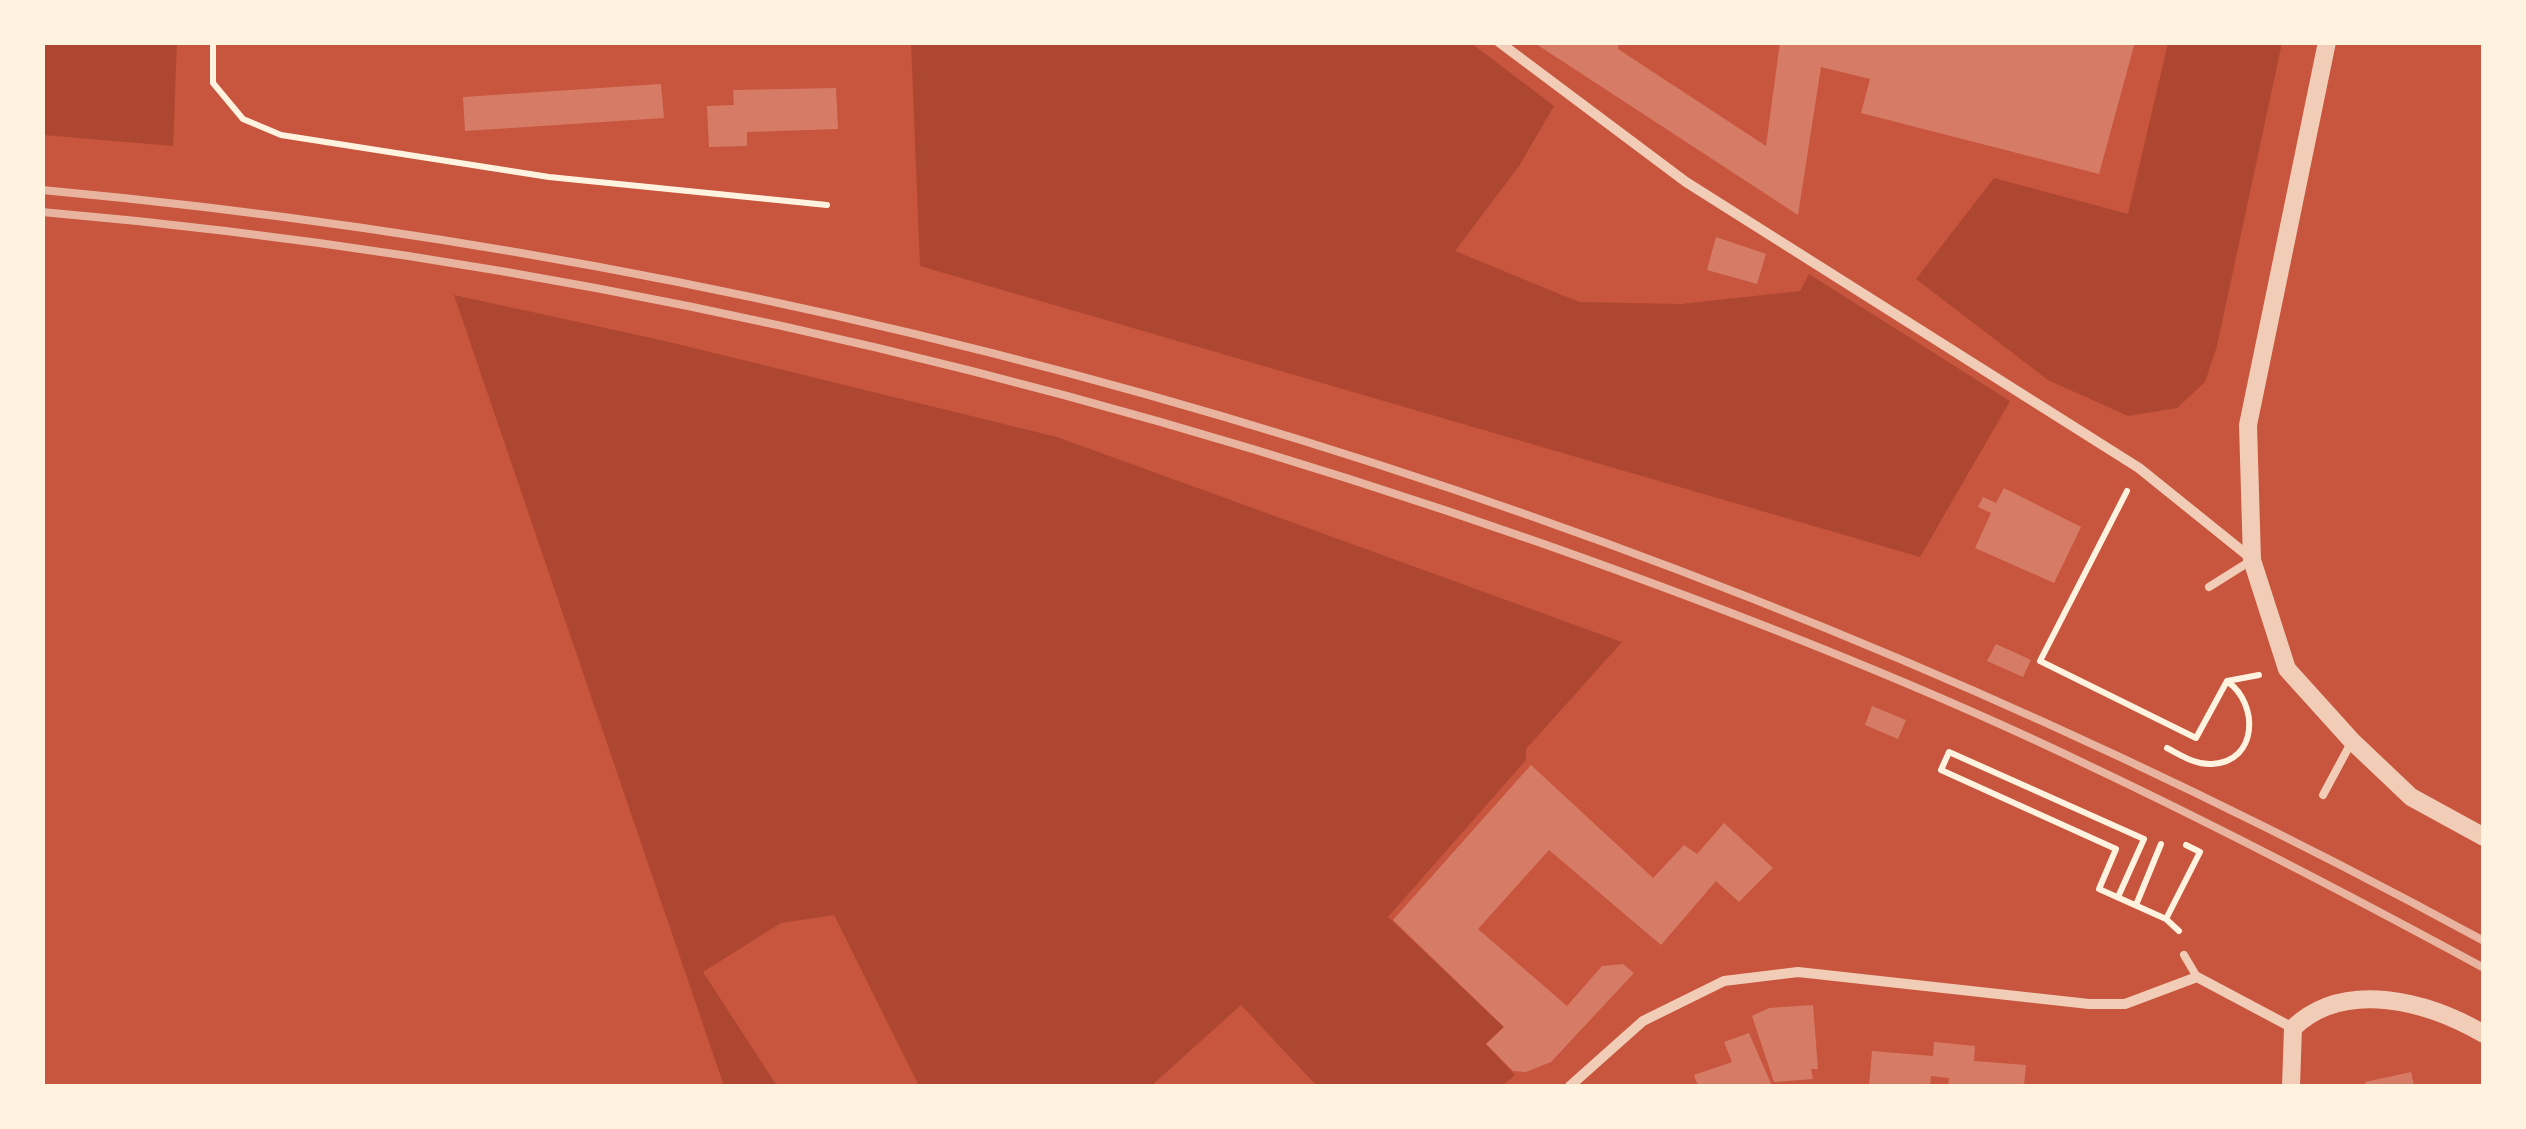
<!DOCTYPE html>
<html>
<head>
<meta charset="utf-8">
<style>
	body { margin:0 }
	#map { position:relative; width:2526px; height:1129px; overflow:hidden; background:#c8553d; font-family:Barlow,sans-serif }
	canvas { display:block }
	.frame { position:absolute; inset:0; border:45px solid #fff3e0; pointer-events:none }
</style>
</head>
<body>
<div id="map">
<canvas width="2526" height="1129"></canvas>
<div class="frame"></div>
</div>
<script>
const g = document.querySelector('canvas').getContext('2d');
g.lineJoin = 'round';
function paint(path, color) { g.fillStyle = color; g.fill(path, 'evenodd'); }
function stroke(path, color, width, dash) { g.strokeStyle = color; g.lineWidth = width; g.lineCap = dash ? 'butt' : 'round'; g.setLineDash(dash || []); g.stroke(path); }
const green = new Path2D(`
	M42 43H177L173 146 43 135Z
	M911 43H1471L1554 106 1519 166 1455 251 1579 302 1681 304 1800 291 1809 274 2010 401 1920 557 920 266Z
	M2168 43H2282L2217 346 2205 382 2177 408 2128 416 2048 380 1916 279 1994 178 2128 214Z
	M454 295 665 341 1057 437 1622 642 1526 749V760L1388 917 1504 1027 1486 1044 1515 1075 1502 1086H1317L1241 1005 1151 1086H919L834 915 781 923 703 972 777 1086H724Z`);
const building = new Path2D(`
	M1533 42H1619L1618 49 1766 146 1780 42H2135L2099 174 1861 113 1870 79 1821 67 1798 215Z
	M661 84 664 118 465 131 463 97Z
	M836 88 838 129 747 132V146L709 147 707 106 734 105 733 90Z
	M1716 237 1766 254 1757 284 1707 270Z
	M2004 488 2081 527 2054 583 1975 548 1991 513 1978 507 1983 497 1996 503Z
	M1996 644 2031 660 2023 677 1987 661Z
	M1872 706 1906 720 1898 739 1865 725Z
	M1531 765 1653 878 1684 845 1697 854 1724 823 1773 868 1739 902 1716 881 1661 945 1549 850 1478 929 1567 1006 1602 966 1623 964 1634 973 1551 1062 1526 1072 1513 1071 1486 1044 1504 1027 1393 920Z
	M1813 1005 1818 1069H1811L1813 1079 1774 1082 1752 1016 1769 1008Z
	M1749 1033 1772 1086H1698L1694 1075 1732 1062 1724 1042Z
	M1934 1042 1975 1046 1974 1061 2026 1065 2024 1086H1948L1949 1078 1931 1076 1930 1086H1869L1872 1051 1933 1056Z
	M2411 1072 2414 1086H2366L2365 1082Z`);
const path = new Path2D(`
	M213 42V83L243 119 281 135 549 177 827 205
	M2127 491 2040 661 2196 738 2227 681 2259 675
	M2167 748C2181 755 2195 765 2212 764 2258 762 2259 704 2228 682
	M2118 897 2144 839 1949 752 1941 770 2116 849 2099 889 2166 919 2179 931
	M2136 905 2161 844
	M2166 919 2200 852 2186 845`);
const service = new Path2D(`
	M2209 587 2252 560
	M2323 795 2352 741
	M2184 955 2197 977`);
const minor = new Path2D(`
	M1499 42 1686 182 2139 468 2252 559
	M1570 1086 1643 1021 1724 981 1798 972 2089 1004H2125L2197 977 2293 1028`);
const tertiary = new Path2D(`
	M2327 42 2248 425 2252 560 2287 669 2352 741 2411 797 2484 837
	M2291 1086 2293 1028C2345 978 2429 1002 2484 1034`);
const rail = new Path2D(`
	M42 190C904 269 1725 528 2484 941
	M42 212C553 256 1058 374 1541 543 1728 609 1914 681 2092 767 2225 830 2355 898 2484 968`);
paint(green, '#ae4732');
paint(building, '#d67c66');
stroke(path, '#fff3e0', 6);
stroke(service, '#f1ccb7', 8);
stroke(minor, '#f1ccb7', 10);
stroke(tertiary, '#f1ccb7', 18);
stroke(rail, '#e9b49f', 8);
</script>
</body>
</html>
